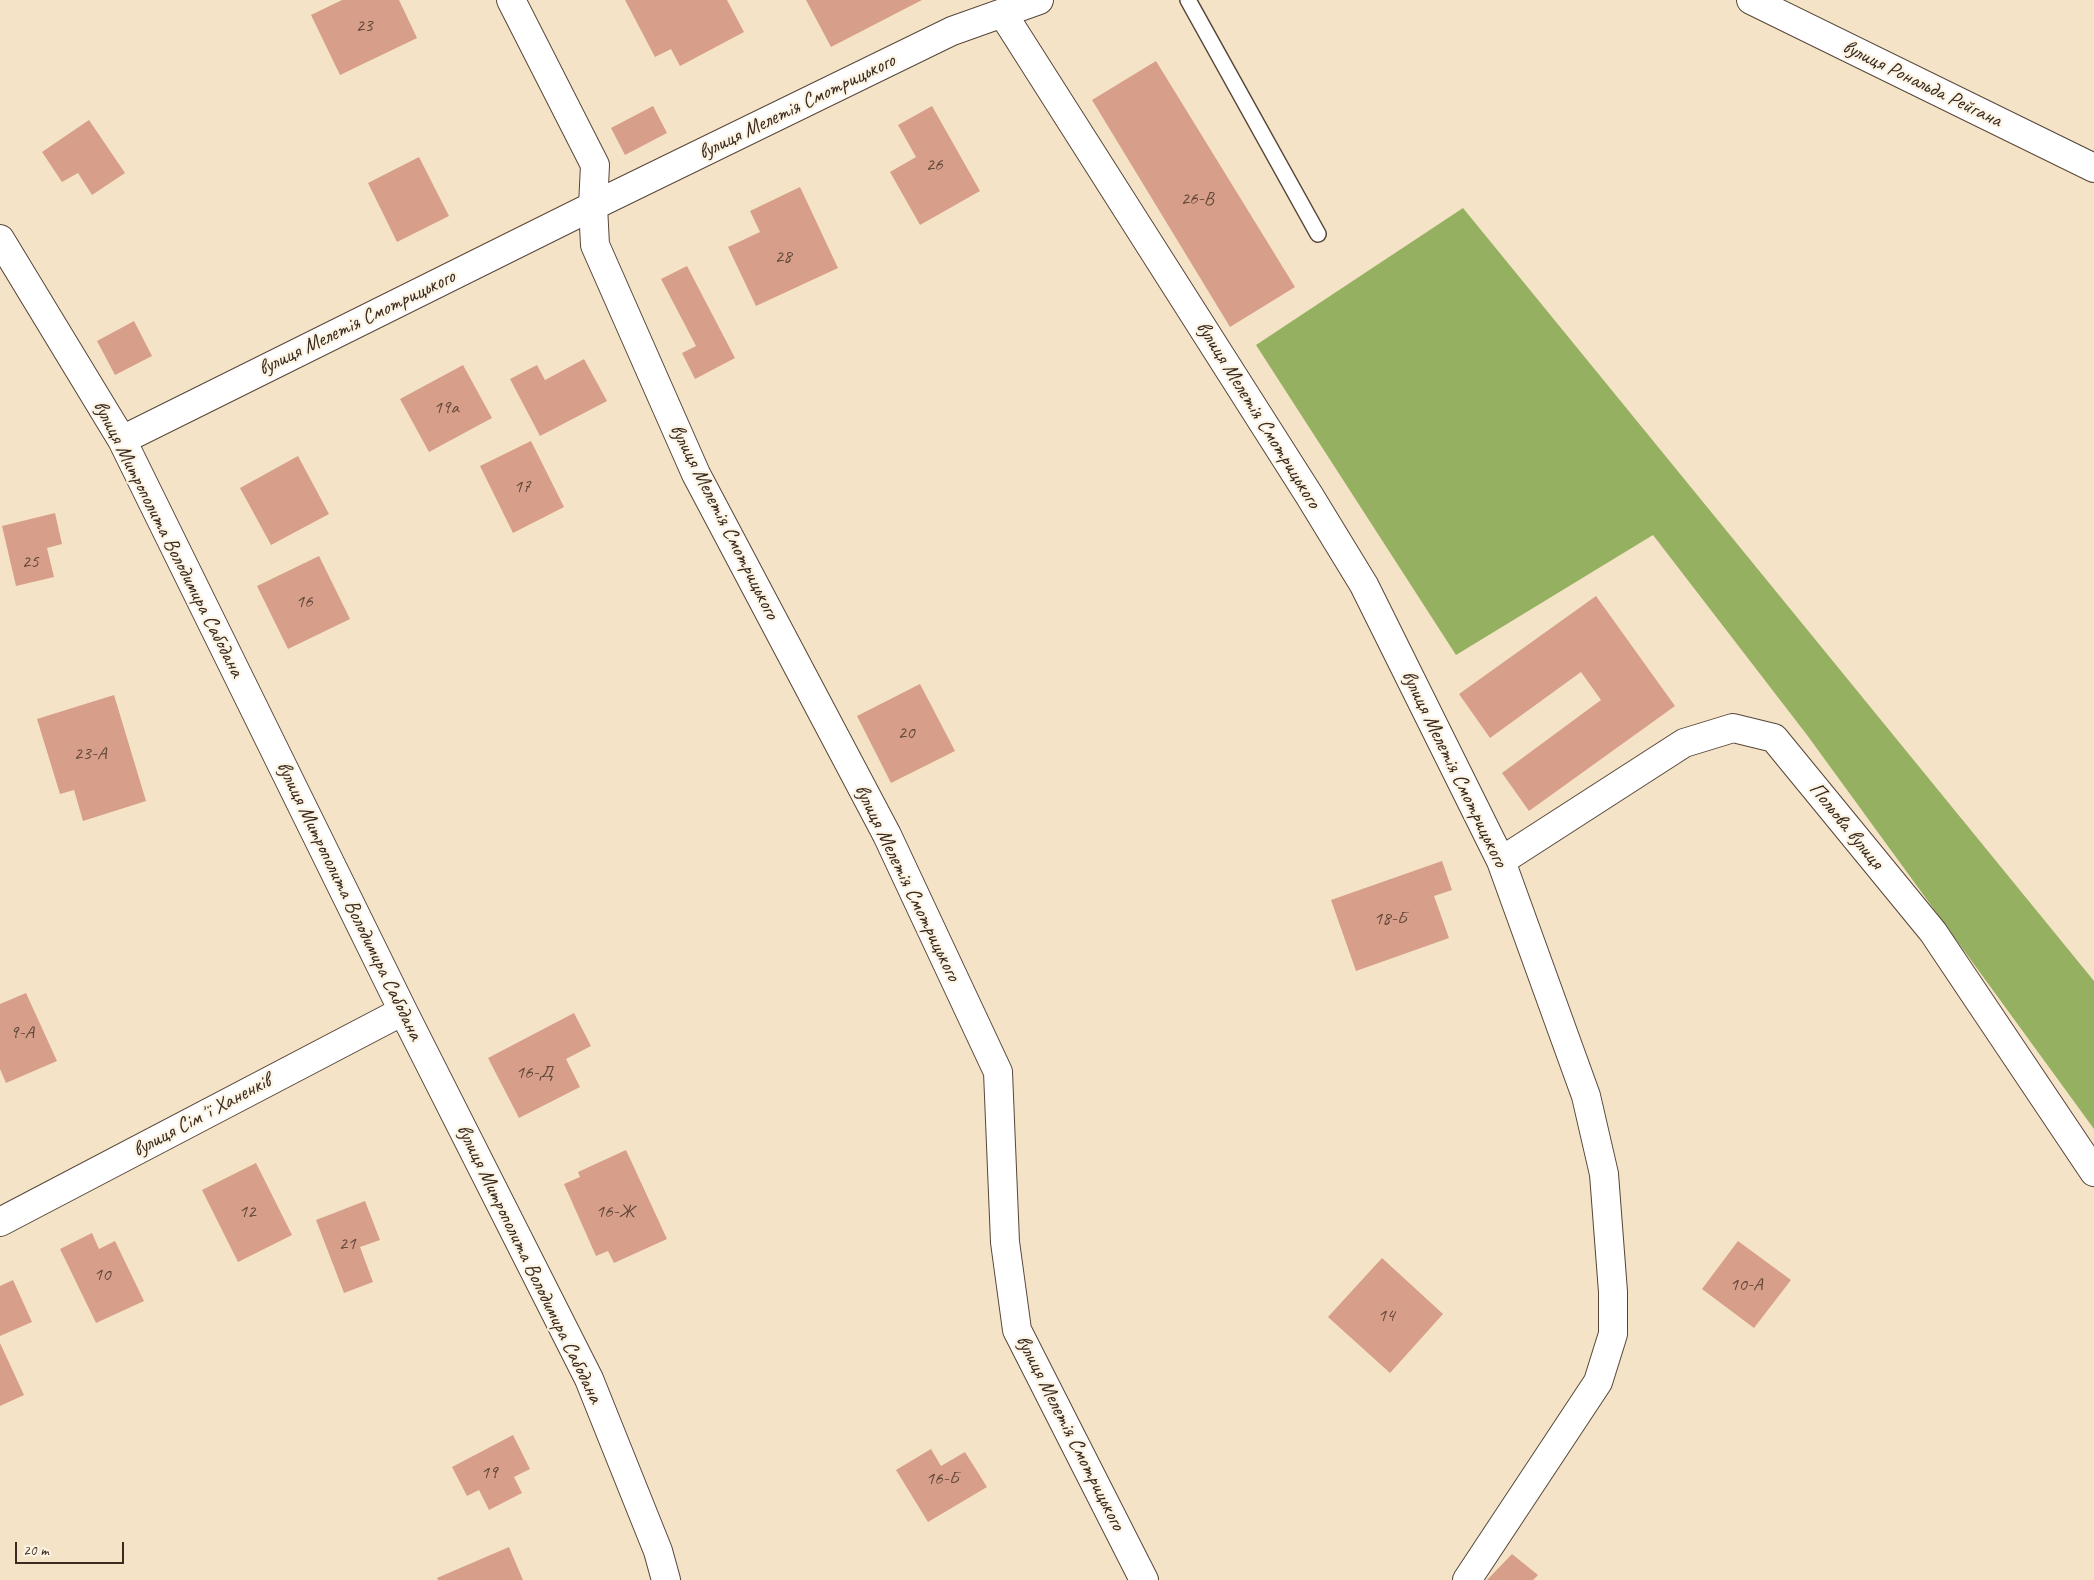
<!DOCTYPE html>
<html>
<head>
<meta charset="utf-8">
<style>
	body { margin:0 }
	#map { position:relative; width:2094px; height:1580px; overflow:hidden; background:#f5e3c8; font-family:Caveat,sans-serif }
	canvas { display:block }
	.scale { position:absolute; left:15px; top:1542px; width:109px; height:22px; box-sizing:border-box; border:2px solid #3b2a1e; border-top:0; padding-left:6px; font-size:15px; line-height:18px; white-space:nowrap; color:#3b2a1e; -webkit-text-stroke:4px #fcf5e5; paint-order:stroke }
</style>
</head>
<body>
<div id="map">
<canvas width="2094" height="1580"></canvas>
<div class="scale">20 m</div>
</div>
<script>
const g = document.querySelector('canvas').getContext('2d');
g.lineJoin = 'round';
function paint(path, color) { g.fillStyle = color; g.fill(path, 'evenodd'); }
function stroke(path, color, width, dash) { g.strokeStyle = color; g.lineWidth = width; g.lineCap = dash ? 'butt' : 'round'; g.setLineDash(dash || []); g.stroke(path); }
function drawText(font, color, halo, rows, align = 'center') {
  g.font = font + ' Caveat,sans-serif'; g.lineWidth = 4.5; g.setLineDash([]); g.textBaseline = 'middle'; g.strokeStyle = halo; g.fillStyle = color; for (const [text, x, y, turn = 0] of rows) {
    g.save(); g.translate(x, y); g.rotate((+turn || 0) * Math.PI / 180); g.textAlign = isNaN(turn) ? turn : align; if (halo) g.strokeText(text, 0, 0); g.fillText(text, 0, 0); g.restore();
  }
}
const forest = new Path2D(`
	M1463 208 2094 981V1129L1807 735 1653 535 1456 655 1256 345Z`);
const building = new Path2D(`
	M342 0H399L417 38 340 75 311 15Z
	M625 0H727L744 32 680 66 671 49 655 57Z
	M806 0H922L831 47Z
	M1156 61 1295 287 1230 327 1092 100Z
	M653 106 667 133 625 155 611 128Z
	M932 106 980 191 920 225 890 172 916 157 898 125Z
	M89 120 125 173 92 195 78 173 62 182 42 152Z
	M419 157 449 216 397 242 368 183Z
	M800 187 838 268 756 306 728 247 760 232 750 211Z
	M687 266 735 358 695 379 682 353 696 346 661 279Z
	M134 321 152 356 115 375 97 341Z
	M584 359 607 401 540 436 510 379 537 365 545 380Z
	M463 365 492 418 429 452 400 399Z
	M531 441 564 507 513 533 480 466Z
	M298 456 329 514 271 545 240 488Z
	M55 513 62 544 47 548 54 577 16 586 2 526Z
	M319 556 350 619 288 649 257 586Z
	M1596 596 1675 706 1529 811 1502 773 1601 700 1581 672 1490 738 1459 694Z
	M920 684 955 751 891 783 857 716Z
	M114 695 146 801 83 821 74 790 60 794 37 719Z
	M1442 861 1452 890 1434 896 1449 938 1356 971 1331 900Z
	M26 993 57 1061 6 1083 0 1069V1004Z
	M574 1013 591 1046 566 1059 580 1087 519 1118 488 1058Z
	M626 1150 667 1239 614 1263 608 1251 596 1256 564 1184 580 1177 578 1172Z
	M256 1163 292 1235 238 1262 202 1190Z
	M365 1201 380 1240 360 1247 373 1282 344 1293 316 1220Z
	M92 1233 99 1249 115 1241 144 1301 96 1323 60 1249Z
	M1738 1241 1791 1280 1754 1328 1702 1289Z
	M1382 1258 1443 1314 1390 1373 1328 1317Z
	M13 1280 32 1322 0 1336V1286Z
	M0 1343 24 1395 0 1406Z
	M513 1435 530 1469 514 1477 522 1493 489 1510 479 1490 467 1496 452 1467Z
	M931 1449 941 1466 965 1452 987 1487 928 1522 896 1470Z
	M509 1547 523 1580H438L437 1578Z
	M1512 1554 1538 1575 1533 1580H1487Z`);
const lane = new Path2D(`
	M1188 0 1318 234`);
const street = new Path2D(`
	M511 0 595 165 593 206 595 245 696 474 887 835 998 1072 1005 1242 1017 1330 1144 1580
	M1003 14 1309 495 1364 585 1501 861 1586 1096 1604 1174 1613 1292V1334L1598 1382 1467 1580
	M0 239 122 440 403 1011 589 1379 658 1551 666 1580
	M122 440 593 206 952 31 1039 0
	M1501 861 1684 743 1733 728 1774 738 1933 932 2094 1172
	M0 1222 403 1011`);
const secondary = new Path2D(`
	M1751 0 2094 168`);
const numberNames = [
	["23",364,26],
	["26",934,165],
	["26-В",1197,199],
	["28",783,257],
	["19а",446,408],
	["17",522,487],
	["25",30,562],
	["16",304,602],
	["20",906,733],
	["23-А",90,754],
	["18-Б",1390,919],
	["9-А",22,1033],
	["16-Д",534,1073],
	["12",247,1212],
	["16-Ж",615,1212],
	["21",347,1244],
	["10",102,1275],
	["10-А",1746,1285],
	["14",1386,1316],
	["19",489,1473],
	["16-Б",942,1479]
];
const streetNames = [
	["вулиця Рональда Рейгана",1922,84,26],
	["вулиця Мелетія Смотрицького",797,107,-26],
	["вулиця Мелетія Смотрицького",357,323,-26],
	["вулиця Мелетія Смотрицького",1258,415,58],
	["вулиця Мелетія Смотрицького",724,522,63],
	["вулиця Митрополита Володимира Сабодана",168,539,63],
	["вулиця Мелетія Смотрицького",1454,769,64],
	["Польова вулиця",1846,826,51],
	["вулиця Мелетія Смотрицького",907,883,64],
	["вулиця Митрополита Володимира Сабодана",349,901,64],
	["вулиця Сімʼї Ханенків",202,1116,-28],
	["вулиця Митрополита Володимира Сабодана",529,1264,64],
	["вулиця Мелетія Смотрицького",1070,1433,63]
];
paint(forest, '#96b061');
paint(building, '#d79f8a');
stroke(lane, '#574638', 18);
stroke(street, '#574638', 30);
stroke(secondary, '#574638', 30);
stroke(lane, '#fff', 15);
stroke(street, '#fff', 28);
stroke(secondary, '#fff', 28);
drawText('19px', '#624739', null, numberNames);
drawText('21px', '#3b2a1e', '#fcf5e5', streetNames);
</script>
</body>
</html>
